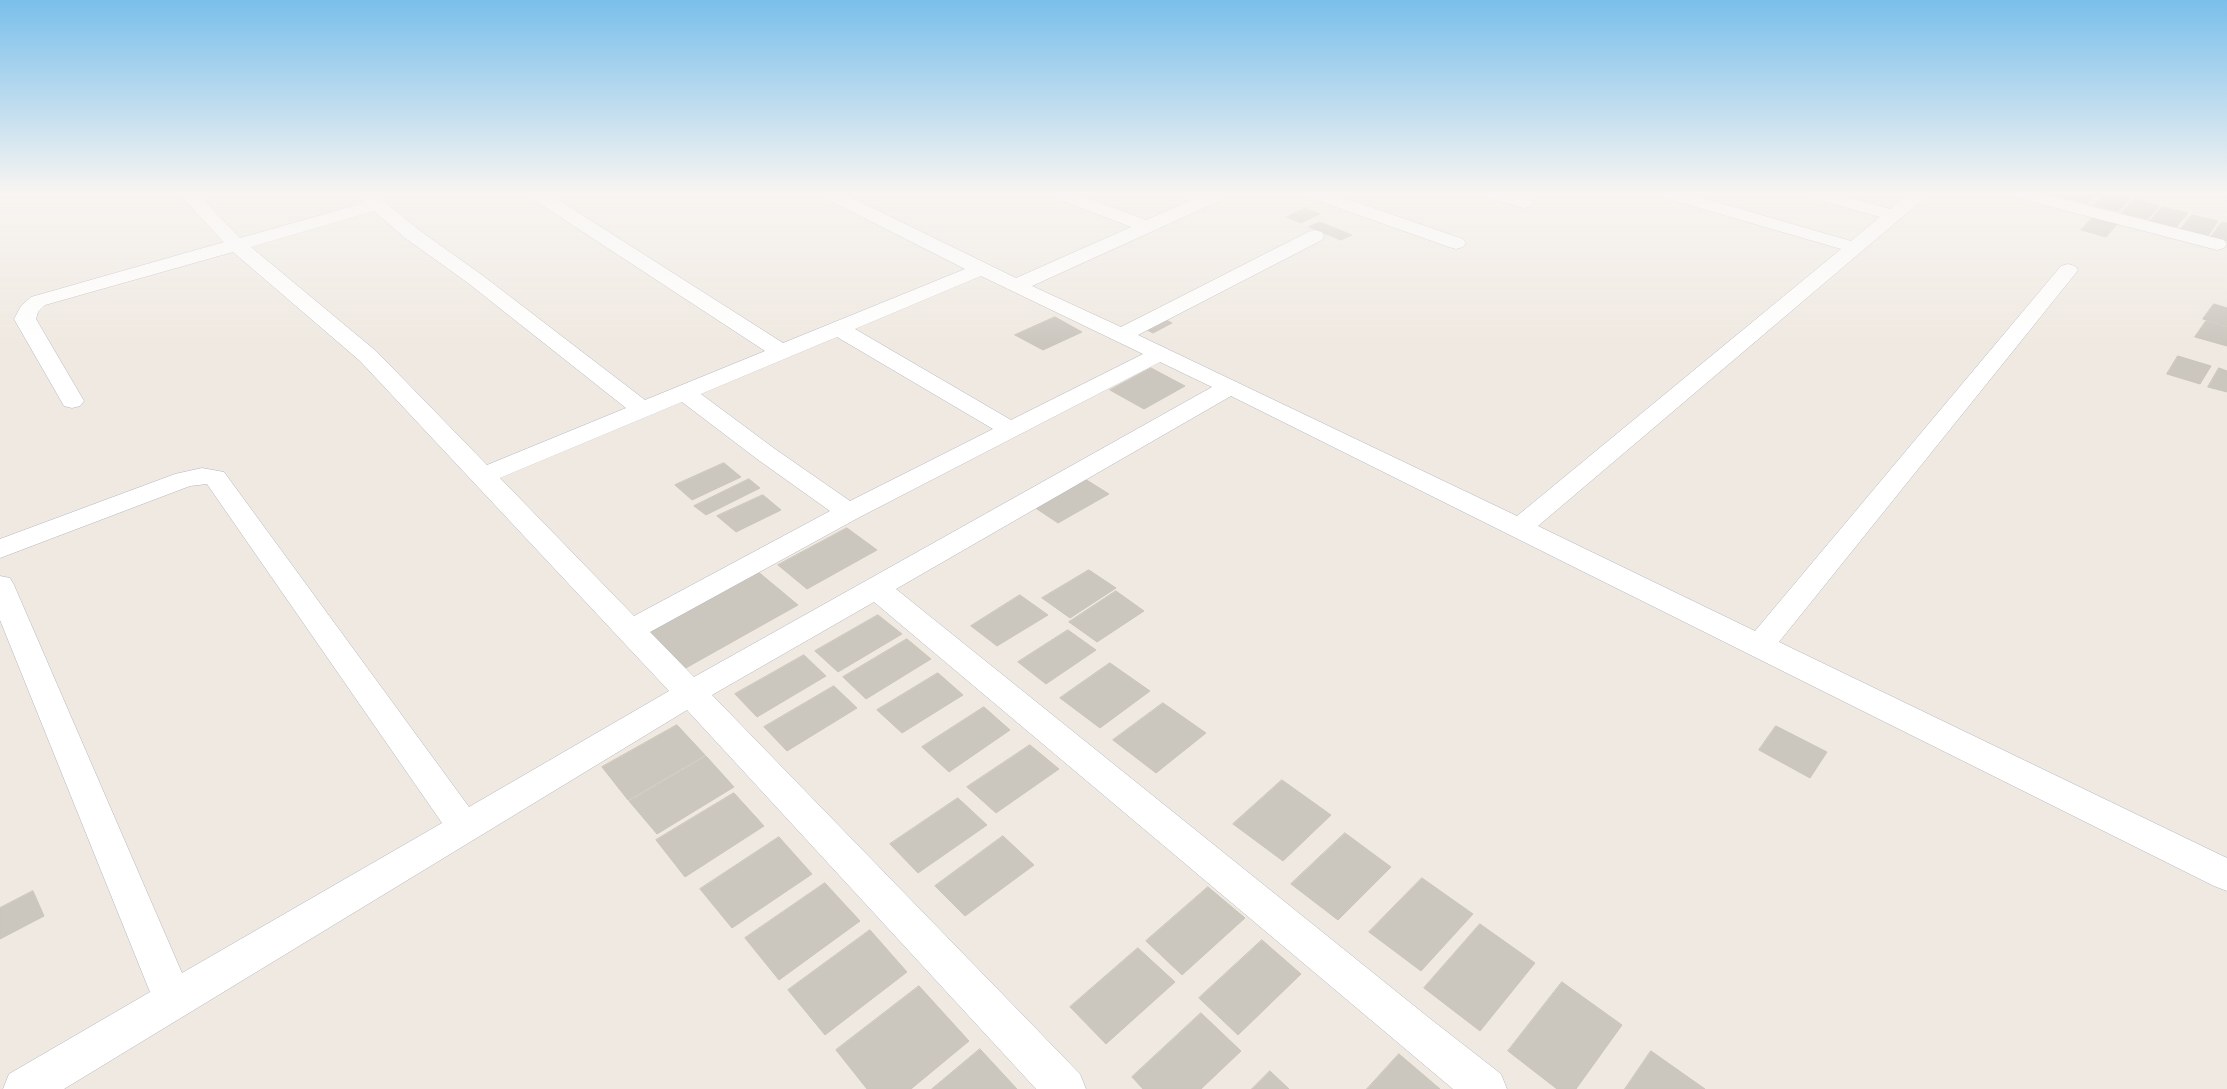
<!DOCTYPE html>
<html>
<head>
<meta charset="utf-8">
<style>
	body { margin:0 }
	canvas { display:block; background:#efe9e1 }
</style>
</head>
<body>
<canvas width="2227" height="1089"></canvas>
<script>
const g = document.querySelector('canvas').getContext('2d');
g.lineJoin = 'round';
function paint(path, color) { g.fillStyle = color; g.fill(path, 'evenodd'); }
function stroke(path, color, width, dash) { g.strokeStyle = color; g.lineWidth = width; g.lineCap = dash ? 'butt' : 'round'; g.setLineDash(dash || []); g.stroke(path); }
const building = new Path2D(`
	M2039 192H2065L2059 197Z
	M2068 192H2098L2087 203 2063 197Z
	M2106 192 2131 198 2118 211 2094 205Z
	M2134 199 2159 206 2148 219 2122 213Z
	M2162 207 2188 213 2176 227 2150 221Z
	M1305 208 1320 214 1301 223 1287 217Z
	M2192 215 2218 221 2208 236 2181 229Z
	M2094 216 2119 222 2106 237 2081 230Z
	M1320 222 1352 235 1341 240 1309 227Z
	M2222 222 2227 223V241L2211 237Z
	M2214 304 2227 308V326L2203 319Z
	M1055 317 1082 332 1043 350 1015 335Z
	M1160 317 1172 323 1153 333 1141 327Z
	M2206 321 2227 327V346L2195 337Z
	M2178 356 2211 366 2200 384 2167 374Z
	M1151 368 1185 386 1144 409 1110 390Z
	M2219 368 2227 371V392L2208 387Z
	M724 463 741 477 692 500 675 485Z
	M749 479 760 488 706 515 694 506Z
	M1085 479 1109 494 1058 523 1034 507Z
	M763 495 781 510 736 532 717 516Z
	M847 528 877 550 807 589 778 565Z
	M756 570 798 605 684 669 644 629Z
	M1089 570 1116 588 1070 618 1042 598Z
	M1116 591 1144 611 1097 642 1069 622Z
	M1020 595 1048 615 997 646 971 626Z
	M878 615 902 634 838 672 815 651Z
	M1068 630 1096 650 1046 684 1018 662Z
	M907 639 931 659 866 699 843 677Z
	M804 655 826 676 757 717 735 694Z
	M1110 663 1150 691 1100 728 1060 698Z
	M938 673 963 695 902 733 877 710Z
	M834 686 857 708 787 751 764 727Z
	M1163 703 1206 733 1156 773 1113 740Z
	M984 707 1010 730 949 772 922 747Z
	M677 725 705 755 628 800 602 767Z
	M1776 726 1827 752 1810 778 1759 750Z
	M1030 745 1059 769 996 813 967 787Z
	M706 756 734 787 657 834 629 801Z
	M1282 780 1331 815 1283 861 1233 824Z
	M734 793 764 826 685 877 656 840Z
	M958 798 987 825 918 873 890 844Z
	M1345 833 1391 867 1338 920 1291 884Z
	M1003 836 1034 865 965 916 935 886Z
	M779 837 812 874 732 928 700 889Z
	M1422 878 1473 914 1421 971 1369 932Z
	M825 883 860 921 779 980 745 938Z
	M1208 887 1245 918 1182 975 1146 941Z
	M33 891 44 916 0 939V908Z
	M1480 924 1535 963 1480 1031 1424 988Z
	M870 930 907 972 825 1035 788 990Z
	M1262 940 1301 974 1238 1035 1199 998Z
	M1138 948 1175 982 1106 1044 1070 1007Z
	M1562 982 1622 1025 1576 1089H1557L1508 1051Z
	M919 986 969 1041 911 1089H867L836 1050Z
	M1201 1013 1241 1051 1201 1089H1143L1132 1077Z
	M980 1049 1017 1089H932Z
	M1651 1051 1705 1089H1625Z
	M1399 1054 1440 1089H1367Z
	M1270 1071 1289 1089H1252Z`);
const minor = new Path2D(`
	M177 192H196L240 238 364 203 353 192H372L419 230 482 275 645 400 765 351 528 196 525 192H546L783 343 965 269 821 196 818 192H840L1016 278 1131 227 1050 196 1047 192H1071L1146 220 1210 192H1233L1230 196 1032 286 1121 327 1308 232 1315 230 1322 232 1324 236 1322 240 1138 335 1517 516 1841 249 1658 196 1655 192H1682L1851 241 1880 217 1805 196 1802 192H1829L1890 209 1911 192H1930L1927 196 1538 526 1755 631 2061 266 2068 264 2075 266 2078 270 2075 274 1779 642 2227 858V891L2214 886 1231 396 896 589 1428 1017 1501 1074 1507 1089H1453L874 602 712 695 1080 1074 1086 1089H1036L687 710 64 1089H3L9 1074 150 992 0 620V576L10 578 14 585 182 973 442 823 207 484 190 486 0 558V539L175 474 202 468 224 472 469 807 669 691 360 361 233 252 45 305 38 312 36 319 84 401 80 406 72 408 64 406 14 319 21 306 31 297 224 242ZM374 211 405 238 468 283 626 408 487 465 376 351 251 247ZM981 276 1143 354 1011 420 855 329ZM837 337 993 429 850 501 775 449 701 394ZM1160 362 1212 387 694 677 650 632 858 518ZM682 402 757 459 830 511 634 616 500 478Z
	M1302 192H1327L1463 239 1466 243 1463 247 1456 249 1449 247 1305 196Z
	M1479 192C1492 191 1525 191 1533 203L1530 207 1524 208 1482 196Z
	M2007 192H2035L2224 240 2227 244 2224 248 2217 250 2010 196Z`);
paint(building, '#cbc7bf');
stroke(building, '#cbc5ba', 1);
stroke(minor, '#b4b7c1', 1);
paint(minor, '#fff');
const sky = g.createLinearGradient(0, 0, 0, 344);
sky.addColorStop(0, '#7abfeb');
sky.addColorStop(0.56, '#f8f5f2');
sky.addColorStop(1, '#f8f5f200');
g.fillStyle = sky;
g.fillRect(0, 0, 2227, 344);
</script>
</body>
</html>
